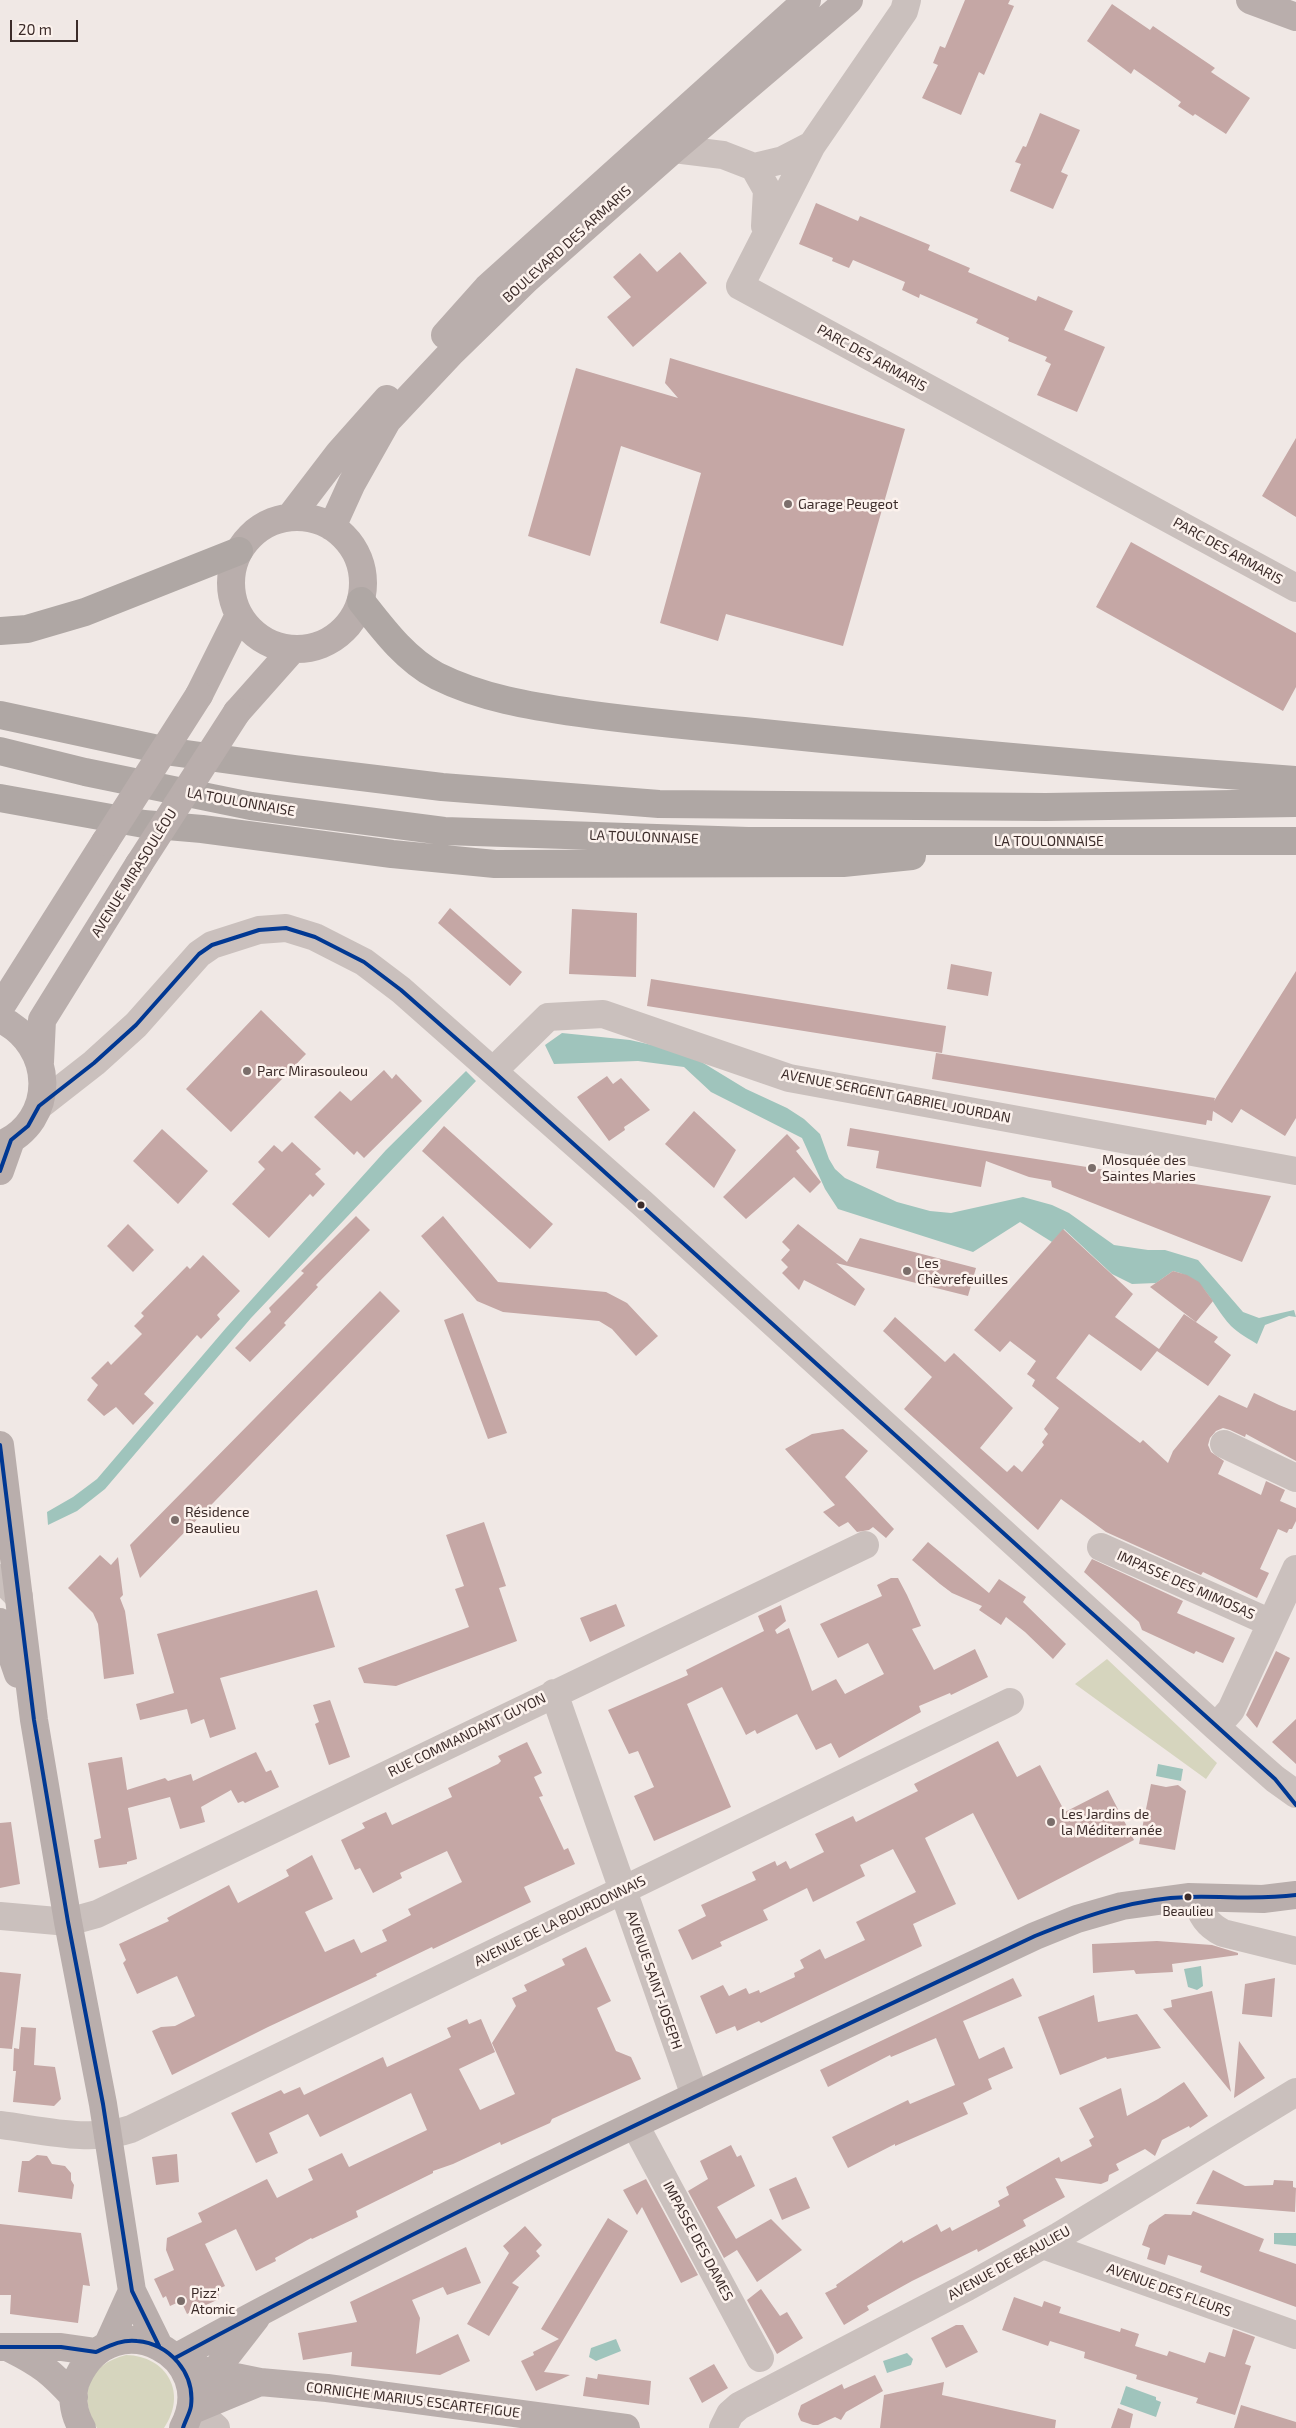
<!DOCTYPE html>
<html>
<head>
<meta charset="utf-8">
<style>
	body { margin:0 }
	#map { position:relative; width:1296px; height:2428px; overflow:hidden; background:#f0e8e5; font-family:"Exo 2",sans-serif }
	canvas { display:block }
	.scale { position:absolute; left:10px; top:20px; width:68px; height:22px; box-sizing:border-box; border:2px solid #3c2c2a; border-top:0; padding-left:6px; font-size:15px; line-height:18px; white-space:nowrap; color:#3c2c2a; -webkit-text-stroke:4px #fcf2ed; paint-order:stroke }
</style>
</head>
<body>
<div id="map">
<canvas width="1296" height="2428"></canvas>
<div class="scale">20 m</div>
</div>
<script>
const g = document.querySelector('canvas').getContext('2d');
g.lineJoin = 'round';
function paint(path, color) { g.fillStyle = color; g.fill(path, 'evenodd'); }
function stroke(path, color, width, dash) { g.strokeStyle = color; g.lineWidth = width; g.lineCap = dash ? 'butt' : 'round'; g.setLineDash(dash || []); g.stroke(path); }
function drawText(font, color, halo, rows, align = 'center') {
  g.font = font + ' "Exo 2",sans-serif'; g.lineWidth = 5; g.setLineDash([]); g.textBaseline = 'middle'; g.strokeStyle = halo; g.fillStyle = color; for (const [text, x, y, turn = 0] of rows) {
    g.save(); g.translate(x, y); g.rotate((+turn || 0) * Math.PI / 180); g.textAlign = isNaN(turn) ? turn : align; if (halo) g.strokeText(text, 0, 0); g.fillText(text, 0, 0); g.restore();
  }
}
const green = new Path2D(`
	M1107 1659 1217 1763 1206 1779 1075 1684Z
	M126 2355C167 2356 188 2393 164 2428H97C77 2396 88 2364 126 2355Z`);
const water = new Path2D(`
	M562 1033 630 1040 683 1052 695 1058 746 1089 787 1108 804 1119 820 1134 829 1159 835 1169 845 1178 897 1202 930 1211 951 1213 1023 1197 1052 1205 1069 1213 1114 1245 1148 1250H1165L1198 1260 1243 1312 1259 1318 1294 1310 1296 1317 1289 1316 1265 1325 1257 1344C1249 1339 1238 1333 1231 1326 1209 1302 1208 1280 1173 1271L1156 1283 1132 1284 1112 1274 1064 1229 1052 1242 1020 1222 973 1252 838 1209 825 1189 802 1138 711 1092 684 1067 638 1061 554 1064 545 1045Z
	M466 1071 476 1081 251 1318 105 1489 77 1511 48 1525 47 1512 73 1497 97 1479 226 1328 386 1150Z
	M1158 1764 1183 1769 1181 1781 1156 1776Z
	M1201 1966 1203 1986 1197 1990 1188 1987 1184 1969Z
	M1274 2233H1296V2246L1274 2244Z
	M616 2339 621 2351 596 2361 589 2357 591 2348Z
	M907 2353 913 2359 911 2365 887 2373 883 2361Z
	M1126 2386 1156 2397V2400L1161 2402 1156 2417 1120 2404Z`);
const building = new Path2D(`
	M965 0H1010L1008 4 1014 6 984 75 979 72 961 115 922 98 938 65 933 63 940 46 945 48Z
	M1112 4 1150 30 1153 26 1215 68 1211 72 1250 98 1226 134 1195 114 1193 116 1178 106 1181 102 1134 69 1131 74 1087 41Z
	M1040 113 1080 130 1061 172 1068 175 1053 209 1010 191 1021 164 1015 162 1023 146 1026 147Z
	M816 203 858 221 860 216 930 245 928 250 970 268 968 272 1036 301 1038 296 1073 311 1064 330 1105 347 1077 412 1037 395 1051 364 1045 361 1047 357 1008 341 1009 338 976 323 978 319 920 294 919 298 902 290 905 282 853 260 849 268 832 261 833 258 799 244Z
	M680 252 707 283 633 347 607 317 631 297 613 277 640 253 657 272Z
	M670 358 905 429 843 646 726 614 718 641 660 623 701 473 621 446 590 556 528 536 576 368 678 398 665 383Z
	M1296 438V517L1262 496Z
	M1131 542 1296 633V687L1283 711 1096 607Z
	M450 908 522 972 510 986 438 923Z
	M572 909 637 913 636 977 569 974Z
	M951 964 992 972 988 996 947 989Z
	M1296 971V1118L1285 1136 1241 1109 1232 1123 1213 1111 1212 1121 1207 1120 1206 1125 932 1079 936 1053 1215 1098 1214 1101Z
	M651 979 946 1026 942 1053 647 1006Z
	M261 1010 306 1054 231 1132 186 1089Z
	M384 1070 392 1079 396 1074 422 1101 364 1158 357 1151 354 1155 314 1117 340 1091 351 1101Z
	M607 1076 613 1084 621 1078 650 1110 624 1127 625 1130 609 1141 577 1097Z
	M694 1111 736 1150 714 1188 665 1144Z
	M444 1126 553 1224 530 1249 422 1151Z
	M850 1128 979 1150 1271 1196 1242 1262 1052 1187 1051 1181 1029 1177 986 1161 981 1187 876 1168 879 1151 847 1146Z
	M162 1129 208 1171 178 1204 133 1161Z
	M787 1134 800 1148 796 1151 821 1182 810 1193 794 1177 746 1219 723 1197Z
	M292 1142 321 1169 315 1174 325 1184 313 1197 310 1194 269 1238 232 1204 265 1169 258 1162 274 1145 282 1152Z
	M356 1216 370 1230 316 1285 318 1287 284 1323 286 1325 250 1362 235 1348 271 1312 269 1308 304 1273 301 1271Z
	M443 1216 498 1282 606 1292 627 1303 658 1336 636 1356 612 1329 599 1321 503 1312 477 1301 421 1236Z
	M128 1224 154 1250 133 1272 107 1246Z
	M798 1224 847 1262 860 1238 976 1268 968 1296 836 1263 865 1289 855 1306 804 1280 799 1290 782 1273 788 1267 781 1260 790 1250 782 1242Z
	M1063 1229 1133 1294 1115 1317 1159 1349 1184 1314 1218 1337 1214 1342 1231 1355 1208 1386 1157 1351 1141 1371 1089 1334 1056 1378 1140 1443 1143 1440 1168 1463 1173 1451 1219 1395 1247 1408 1254 1393 1279 1405 1294 1411 1296 1410V1461L1246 1434 1245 1437 1230 1430 1223 1428 1216 1431 1210 1438 1208 1445 1211 1452 1224 1461 1218 1474 1261 1495 1266 1481 1285 1490 1280 1501 1296 1508V1521L1292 1529H1289L1287 1533 1278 1529 1260 1569 1269 1573 1257 1598 1203 1572 1201 1575 1106 1532 1061 1499 1038 1530 904 1409 932 1377 883 1331 895 1317 945 1362 954 1353 1013 1408 980 1448 1007 1472 1014 1465 1022 1472 1044 1445 1042 1442 1048 1434 1044 1429 1059 1408 1032 1386 1035 1380 1027 1374 1036 1361 1010 1341 1000 1352 974 1330Z
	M203 1255 240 1291 217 1315 220 1319 201 1339 197 1335 144 1394 154 1403 133 1425 116 1407 104 1416 87 1400 98 1385 91 1378 108 1361 111 1365 142 1334 134 1326 144 1316 141 1313 187 1266 190 1269Z
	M1173 1271 1187 1275 1199 1282 1213 1301 1196 1322 1150 1287Z
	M380 1291 400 1311 140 1578 130 1545Z
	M463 1313 507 1433 488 1439 444 1320Z
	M843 1429 868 1451 845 1477 894 1529 886 1538 873 1527 869 1530 857 1532 848 1522 839 1527 823 1512 835 1505 785 1449 812 1434Z
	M484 1522 506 1586 499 1588 517 1641 396 1686 364 1683 358 1668 469 1627 455 1589 464 1586 446 1535Z
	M928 1542 989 1593 999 1579 1026 1597 1023 1602 1066 1644 1053 1659 1025 1632 1006 1617 1001 1625 979 1610 982 1606 952 1593 940 1584 912 1560Z
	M100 1555 111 1565 118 1557 123 1595 120 1598 125 1611 134 1674 104 1679 98 1624 93 1613 68 1588Z
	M1092 1559 1183 1601 1177 1613 1235 1638 1223 1663 1196 1651 1194 1654 1142 1630 1139 1622 1084 1572Z
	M891 1578H898L907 1595 921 1626 912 1629 934 1670 975 1649 988 1677 951 1695 950 1693 919 1706 921 1712 839 1758 831 1743 816 1750 797 1714 757 1734 755 1730 746 1735 722 1687 687 1704 731 1807 654 1841 634 1796 654 1787 638 1751 629 1754 608 1710 688 1675 686 1670 764 1631 758 1616 781 1605 786 1621 775 1630 777 1634 789 1628 812 1691 836 1679 845 1694 884 1674 868 1643 838 1658 820 1624 882 1596 877 1585Z
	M317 1590 335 1647 220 1678 236 1729 210 1738 204 1719 191 1724 187 1709 140 1720 136 1704 174 1693 157 1634Z
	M616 1604 625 1626 590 1642 580 1618Z
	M1276 1651 1290 1658 1257 1728 1246 1715Z
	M330 1700 350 1757 329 1765 315 1724 319 1722 313 1705Z
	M1296 1719V1764L1272 1742Z
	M998 1741 1017 1777 1040 1765 1065 1812 1108 1790 1134 1840 1018 1900 973 1813 925 1838 956 1904 913 1924 922 1946 761 2023 759 2021 737 2031 735 2026 716 2034 700 1996 723 1985 729 1996 746 1988 749 1994 759 1990 760 1993 795 1977 794 1973 804 1968 800 1960 820 1949 825 1959 865 1940 856 1922 916 1892 893 1849 860 1865 865 1876 813 1902 807 1888 763 1910 768 1920 720 1942 722 1946 692 1960 678 1930 706 1916 701 1905 756 1880 752 1872 775 1861 777 1866 786 1861 790 1869 824 1852 815 1834 853 1816 856 1822 918 1791 914 1784Z
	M527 1742 542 1773 534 1777 543 1796 539 1797 564 1850 568 1848 575 1864 524 1887 531 1902 433 1949 432 1947 376 1974 377 1976 268 2027 172 2075 152 2031 161 2027 175 2026 195 2016 177 1976 137 1994 123 1963 126 1960 119 1944 169 1921 167 1918 229 1885 238 1903 289 1876 286 1870 312 1855 333 1899 305 1912 325 1952 354 1939 361 1953 387 1941 382 1930 411 1915 408 1909 462 1882 447 1851 400 1873 402 1878 373 1893 360 1868 355 1870 341 1840 365 1828 362 1823 386 1812 392 1825 452 1797 448 1788 498 1764 501 1761 498 1756Z
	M256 1752 266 1772 271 1770 279 1787 245 1803 243 1801 238 1803 231 1790 201 1807 205 1822 180 1829 170 1797 128 1808 137 1859 127 1862V1864L99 1868 94 1840 101 1838 88 1763 122 1757 127 1790 165 1778 168 1781 191 1774 193 1781Z
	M1151 1784 1166 1787 1178 1785 1186 1791 1175 1850 1139 1844Z
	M11 1822 20 1884 0 1888V1823Z
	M1157 1941 1212 1945 1238 1953V1955L1172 1964 1173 1972 1136 1974 1134 1970 1093 1973 1092 1944Z
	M586 1947 611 2001 597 2008 616 2051 631 2057 641 2079 552 2119 550 2123 501 2145 500 2142 453 2164 433 2171V2173L356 2211 358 2217 312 2239 311 2238 275 2258 276 2261 256 2271 236 2229 205 2244 225 2286 218 2289 219 2299 187 2314 181 2301 170 2306 166 2296 163 2298 154 2279 174 2270 166 2250 167 2238 202 2222 198 2213 267 2179 277 2198 313 2180 308 2169 342 2153 349 2167 427 2130 411 2093 320 2137 308 2114 269 2133 278 2153 256 2163 231 2113 281 2090 284 2094 300 2087 304 2095 383 2057 387 2067 451 2037 447 2028 467 2019 469 2024 481 2019 495 2052 459 2069 480 2110 515 2094 492 2043 516 2006 512 1998 527 1991 524 1985 565 1965 562 1959Z
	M0 1972 21 1974 12 2049 0 2048Z
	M1013 1978 1022 1996 963 2021 979 2059 1004 2047 1013 2068 988 2079 992 2089 963 2103 968 2114 895 2146V2144L848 2168 832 2137 908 2100 910 2104 955 2085 936 2038 891 2057 890 2055 828 2087 820 2070Z
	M1275 1978 1272 2017 1242 2014 1245 1984Z
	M1212 1991 1224 2055 1231 2092 1163 2009 1172 2007 1171 2000Z
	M1094 1995 1098 2022 1137 2014 1161 2048 1107 2059 1106 2057 1060 2075 1038 2017Z
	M21 2027 36 2028 34 2065 55 2067 61 2099 54 2106 13 2102 16 2071H13L14 2048 19 2049Z
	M1239 2041 1265 2078 1234 2098Z
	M1184 2082 1208 2116 1190 2128 1189 2126 1162 2140 1155 2156 1145 2149 1116 2164 1119 2170 1109 2175 1108 2181 1101 2184 1055 2178 1065 2197 1023 2220 1026 2226 978 2252 977 2249 912 2281 867 2306 869 2310 844 2325 825 2293 837 2287 836 2285 902 2240 903 2243 937 2224 941 2232 950 2227 952 2231 1000 2206 998 2201 1009 2195 1006 2187 1059 2157 1061 2162 1092 2146 1089 2140 1094 2137 1079 2108 1121 2088 1127 2116 1158 2099Z
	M731 2145 737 2157 741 2155 755 2186 717 2207 736 2239 771 2219 802 2250 757 2282 737 2250 724 2258 688 2191 708 2179 700 2161Z
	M177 2154 179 2182 156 2185 152 2157Z
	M37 2155 47 2156 52 2164 65 2166 71 2173V2180L74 2185 72 2199 18 2192 22 2161H29Z
	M1213 2170 1245 2186 1273 2185 1274 2180 1293 2181V2187L1296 2188 1295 2212 1196 2204Z
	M796 2177 810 2208 782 2220 769 2189Z
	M646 2179 698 2275 681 2283 642 2207 637 2215 623 2190Z
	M1193 2211 1264 2239 1259 2251 1296 2264V2307L1200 2272 1202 2266 1168 2255 1165 2265 1147 2259 1150 2248 1142 2245 1149 2225 1165 2214 1191 2215Z
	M608 2218 628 2231 544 2372 570 2375 536 2391 521 2361 534 2355 533 2352 559 2339 541 2329Z
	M0 2224 81 2233 90 2286 83 2285 78 2323 10 2314 11 2295H0Z
	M525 2226 542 2245 536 2251 540 2256 512 2283 519 2287 489 2336 467 2324 509 2253 503 2246Z
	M466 2247 481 2283 447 2295 443 2287 412 2300 420 2318 416 2354 458 2334 470 2361 440 2375 351 2366 352 2352 303 2360 298 2333 357 2322 350 2302Z
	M761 2289 780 2316 787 2312 803 2338 777 2354 747 2300Z
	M1014 2297 1042 2307 1044 2301 1061 2307 1059 2313 1120 2332 1121 2328 1139 2334 1135 2346 1167 2356 1169 2351 1205 2363 1209 2352 1225 2357 1233 2329 1255 2337 1245 2364 1251 2366 1235 2415 1196 2403 1198 2398 1136 2379 1137 2375 1084 2358 1085 2352 1050 2341 1048 2346 1002 2330Z
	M956 2325H963L978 2352 946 2368 931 2338Z
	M714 2364 728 2388 702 2403 689 2378Z
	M598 2374 651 2381 649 2405 583 2396 586 2377 597 2379Z
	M875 2375 883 2391 846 2412 841 2420 835 2417 818 2425H813L801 2421 799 2417 798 2414 801 2405 842 2384 844 2389Z
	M944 2382 942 2395 1056 2420 1055 2428H880L884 2395Z
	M1241 2405 1296 2422V2428H1234Z
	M1118 2408 1133 2414 1130 2428H1111Z`);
const minor = new Path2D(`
	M907 0 904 11 812 145 740 286 1296 588
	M674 149 723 155 754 167 767 190 765 226
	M754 167 783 160 812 145
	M493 1071 548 1017 603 1014 789 1078 1296 1171
	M39 1106 94 1063 136 1025 199 954 212 945 259 930 286 928 315 937 364 962 401 990 642 1203 1216 1727 1275 1779 1296 1794
	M1224 1444 1296 1478
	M1101 1547 1271 1623
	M0 1578 19 1597
	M554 1693 695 2096
	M1216 1727 1231 1710 1296 1569
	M1196 1898C1201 1915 1207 1925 1223 1933L1296 1951
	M0 1916 68 1922 97 1914 865 1545
	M0 2125C42 2130 90 2143 131 2129L1010 1702
	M635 2125 760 2358
	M1043 2245 1296 2335
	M190 2411 207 2420 216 2428
	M723 2428 730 2414 739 2406 967 2287 1059 2236 1296 2092`);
const major = new Path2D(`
	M1250 0 1296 17
	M445 335 487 288 807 0
	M290 517 339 453 387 399
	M231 583a66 66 0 1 1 132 0a66 66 0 1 1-132 0Z
	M332 527 352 483 387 421 452 352 527 279 674 149 849 0
	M199 695 239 615
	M237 712 293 649
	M0 1008 105 842
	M0 1019C55 1045 58 1121 0 1145
	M40 1062 42 1020 139 864
	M0 1171 11 1140
	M0 1445 34 1720 68 1922 103 2104 132 2291 159 2346
	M0 1622 18 1674
	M108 2344 132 2291
	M0 2347H61L96 2352
	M11 2349C41 2364 51 2372 74 2397
	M175 2358C455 2204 746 2072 1035 1936L1077 1919 1122 1906 1188 1897 1263 1899 1296 1895
	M182 2366 260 2382 327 2388 626 2428
	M204 2385 256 2318
	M190 2411 260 2382
	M82 2428C73 2413 70 2393 78 2377 114 2300 222 2356 183 2428`);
const highway = new Path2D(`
	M361 601C383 629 405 659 437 676 481 698 530 706 579 713 634 721 689 726 744 731 928 750 1112 767 1296 780
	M0 631 27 629 85 612 239 551
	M0 715 172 752 295 769 442 787 659 804 1046 807 1296 803
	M0 751 85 772 251 806 444 831 748 841H1296
	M0 798 144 824 202 829 392 854 495 864 843 863 912 856`);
const majorBridge = new Path2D(`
	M105 842 199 695
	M139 864 237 712`);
const bus1 = new Path2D(`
	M0 1171 11 1140 28 1126 39 1106 94 1063 136 1025 199 954 212 945 259 930 286 928 315 937 364 962 401 990 493 1071 1275 1779 1296 1805
	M0 1445 34 1720 68 1922 103 2104 132 2291 159 2346
	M0 2347H61L96 2352
	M96 2352C109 2346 122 2339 137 2341 170 2344 195 2373 191 2406 190 2413 185 2421 183 2428
	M175 2358C456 2207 746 2072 1035 1936 1084 1916 1136 1898 1189 1897 1226 1896 1259 1900 1296 1895`);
const markers = [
	[788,504,5,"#7b6e6b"],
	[247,1071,5,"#7b6e6b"],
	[1092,1168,5,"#7b6e6b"],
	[641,1205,4.5,"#3c2c2a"],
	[907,1271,5,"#7b6e6b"],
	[175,1520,5,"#7b6e6b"],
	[1051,1822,5,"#7b6e6b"],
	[1188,1897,4.5,"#3c2c2a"],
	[181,2301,5,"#7b6e6b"]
];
const busNames = [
	["Beaulieu",1188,1912]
];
const streetNames = [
	["BOULEVARD DES ARMARIS",567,244,-42],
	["PARC DES ARMARIS",872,358,29],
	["PARC DES ARMARIS",1228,551,29],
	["LA TOULONNAISE",241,802,10],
	["LA TOULONNAISE",644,837,2],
	["LA TOULONNAISE",1049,841],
	["AVENUE MIRASOULÉOU",134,873,-58],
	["AVENUE SERGENT GABRIEL JOURDAN",896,1096,11],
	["IMPASSE DES MIMOSAS",1186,1585,24],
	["RUE COMMANDANT GUYON",467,1735,-26],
	["AVENUE DE LA BOURDONNAIS",560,1921,-26],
	["AVENUE SAINT-JOSEPH",654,1980,71],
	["IMPASSE DES DAMES",698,2241,62],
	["AVENUE DE BEAULIEU",1009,2263,-29],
	["AVENUE DES FLEURS",1169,2290,20],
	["CORNICHE MARIUS ESCARTEFIGUE",413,2400,7]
];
const poiNames = [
	["Garage Peugeot",798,504],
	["Parc Mirasouleou",257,1071],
	["Mosquée des",1102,1160],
	["Saintes Maries",1102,1176],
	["Les",917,1263],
	["Chèvrefeuilles",917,1279],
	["Résidence",185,1512],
	["Beaulieu",185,1528],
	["Les Jardins de",1061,1814],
	["la Méditerranée",1061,1830],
	["Pizz'",191,2293],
	["Atomic",191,2309]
];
paint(green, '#d6d5be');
paint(water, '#9fc4bc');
paint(building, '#c5a7a5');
stroke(minor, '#cac0bd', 28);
stroke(major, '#b9aeac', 28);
stroke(highway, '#afa7a4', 28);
stroke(majorBridge, '#b9aeac', 28);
stroke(bus1, '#003893', 4);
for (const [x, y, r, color] of markers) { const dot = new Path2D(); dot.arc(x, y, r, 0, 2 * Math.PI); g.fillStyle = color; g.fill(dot); stroke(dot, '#fcf2ed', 2); }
drawText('13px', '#3c2c2a', '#fcf2ed', busNames);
drawText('14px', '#3c2c2a', '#fcf2ed', streetNames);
drawText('14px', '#3c2c2a', '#fcf2ed', poiNames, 'left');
</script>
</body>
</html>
